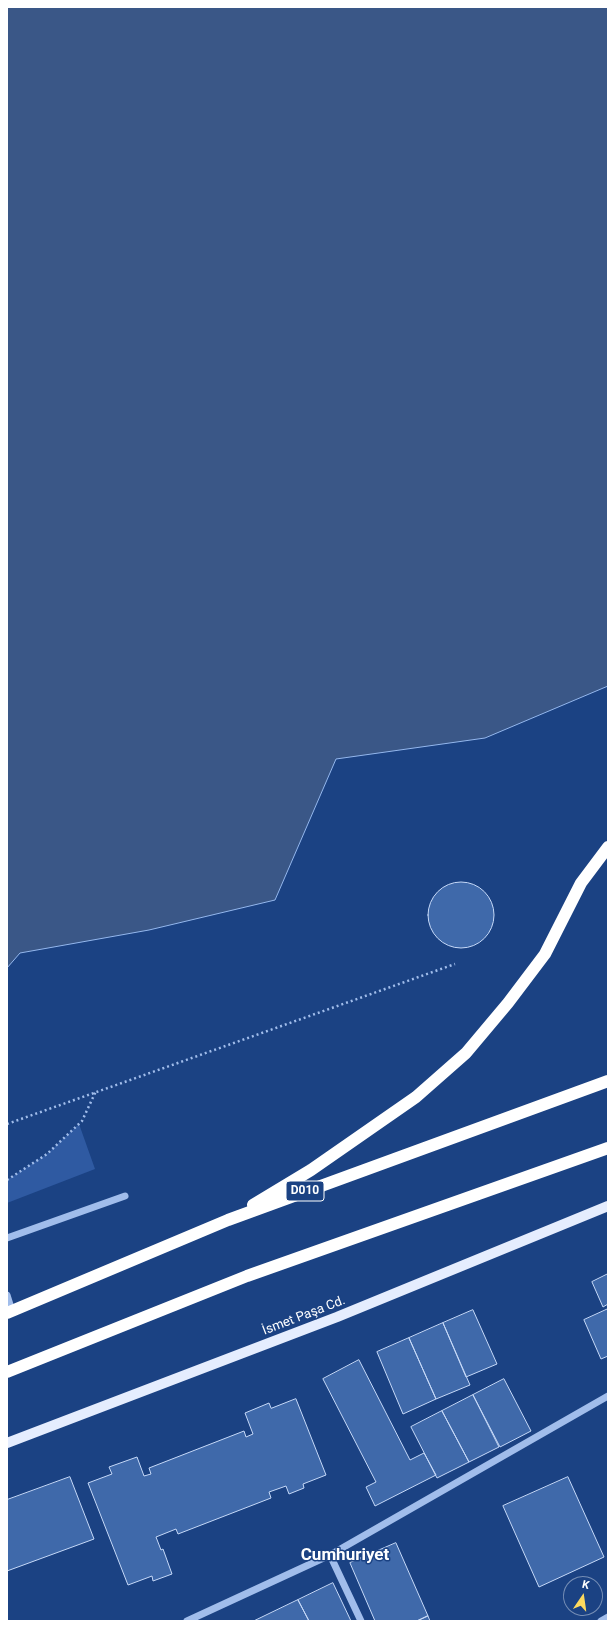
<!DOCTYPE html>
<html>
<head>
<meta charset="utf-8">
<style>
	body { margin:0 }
	#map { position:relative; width:615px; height:1628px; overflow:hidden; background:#1b4283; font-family:Roboto,sans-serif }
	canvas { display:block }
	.frame { position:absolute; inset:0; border:8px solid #fff; pointer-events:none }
	.north { position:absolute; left:563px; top:1576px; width:40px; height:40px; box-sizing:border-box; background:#1b4283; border:1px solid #768eb5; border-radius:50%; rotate:13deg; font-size:11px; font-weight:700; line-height:16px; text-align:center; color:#fff }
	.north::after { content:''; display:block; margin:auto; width:14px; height:18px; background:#fcd95e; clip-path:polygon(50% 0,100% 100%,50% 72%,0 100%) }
</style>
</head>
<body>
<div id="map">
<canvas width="615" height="1628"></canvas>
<div class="frame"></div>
<div class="north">K</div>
</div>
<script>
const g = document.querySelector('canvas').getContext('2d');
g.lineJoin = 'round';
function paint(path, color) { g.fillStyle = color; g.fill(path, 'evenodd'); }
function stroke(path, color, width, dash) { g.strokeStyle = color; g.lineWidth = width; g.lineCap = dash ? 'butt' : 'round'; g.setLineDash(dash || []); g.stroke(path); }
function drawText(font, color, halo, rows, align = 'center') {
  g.font = font + ' Roboto,sans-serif'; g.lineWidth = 3; g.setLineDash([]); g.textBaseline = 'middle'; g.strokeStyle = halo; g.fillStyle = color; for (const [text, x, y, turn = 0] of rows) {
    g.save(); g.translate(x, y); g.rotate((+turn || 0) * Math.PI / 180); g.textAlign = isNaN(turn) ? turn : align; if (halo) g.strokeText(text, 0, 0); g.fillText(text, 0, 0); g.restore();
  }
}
const green = new Path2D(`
	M79 1124 95 1169 7 1203V1180L47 1154Z`);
const water = new Path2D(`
	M7 7H608V686L485 738 336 759 275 900 149 930 20 953 7 968Z`);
const building = new Path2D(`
	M428 915a33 33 0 1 1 66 0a33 33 0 1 1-66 0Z
	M608 1274V1304L603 1307 592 1282Z
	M608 1309V1356L601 1359 584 1320Z
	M473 1310 497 1364 466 1377 443 1323Z
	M443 1323 470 1385 436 1399 409 1338Z
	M409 1338 436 1399 403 1414 377 1352Z
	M359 1360 410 1460 424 1453 436 1475 375 1506 366 1487 376 1482 323 1379Z
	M504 1379 531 1431 500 1447 473 1395Z
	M473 1395 499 1447 469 1462 442 1411Z
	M296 1399 326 1475 303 1484 304 1488 289 1494 286 1486 269 1492 271 1498 178 1534 176 1529 156 1537 161 1550 163 1549 172 1574 153 1581 152 1576 128 1585 88 1483 112 1474 109 1467 137 1457 144 1476 151 1474 149 1468 244 1431 246 1437 253 1434 245 1413 269 1403 271 1408Z
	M442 1411 469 1462 437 1478 411 1427Z
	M70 1477 94 1539 7 1571V1500Z
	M568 1477 604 1557 539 1587 503 1506Z
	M396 1543 428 1616 417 1621H375L350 1563Z
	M333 1583 351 1621H309L298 1600Z
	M298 1600 309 1621H254Z
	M428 1616 430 1621H417Z`);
const path = new Path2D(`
	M7 1124 455 964
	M7 1180 47 1154 82 1121 96 1091`);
const minor = new Path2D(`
	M7 1238 125 1196
	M7 1295 12 1311
	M330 1555 361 1621
	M187 1621 330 1555 608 1396
	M601 1621 608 1617`);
const major = new Path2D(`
	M7 1443 337 1317 608 1206`);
const highway = new Path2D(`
	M253 1205 311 1170 416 1097 466 1053 508 1003 545 954 581 883 608 847
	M7 1313 228 1220 608 1081
	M7 1372 247 1276 608 1148`);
const shields = [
	[305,1191,38]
];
const shieldNames = [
	["D010",305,1191]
];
const streetNames = [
	["İsmet Paşa Cd.",304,1316,-21]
];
const districtNames = [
	["Cumhuriyet",345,1556]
];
paint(green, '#2f5aa2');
paint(water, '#3a5787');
stroke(water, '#94b7ed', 1);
paint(building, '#3f69aa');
stroke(building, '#c6d9f8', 1);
stroke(path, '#a1bdeb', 2.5, [2, 3]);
stroke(minor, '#a1bdeb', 7);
stroke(major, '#e5edfe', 10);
stroke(highway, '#fff', 12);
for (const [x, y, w] of shields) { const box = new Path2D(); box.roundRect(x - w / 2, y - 10, w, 20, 3); g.fillStyle = '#1b4283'; g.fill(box); stroke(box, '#fff', 1); }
drawText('bold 12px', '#fff', null, shieldNames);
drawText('13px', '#fff', '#1b4283', streetNames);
drawText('bold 17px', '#fff', '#1b4283', districtNames);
</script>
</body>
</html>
